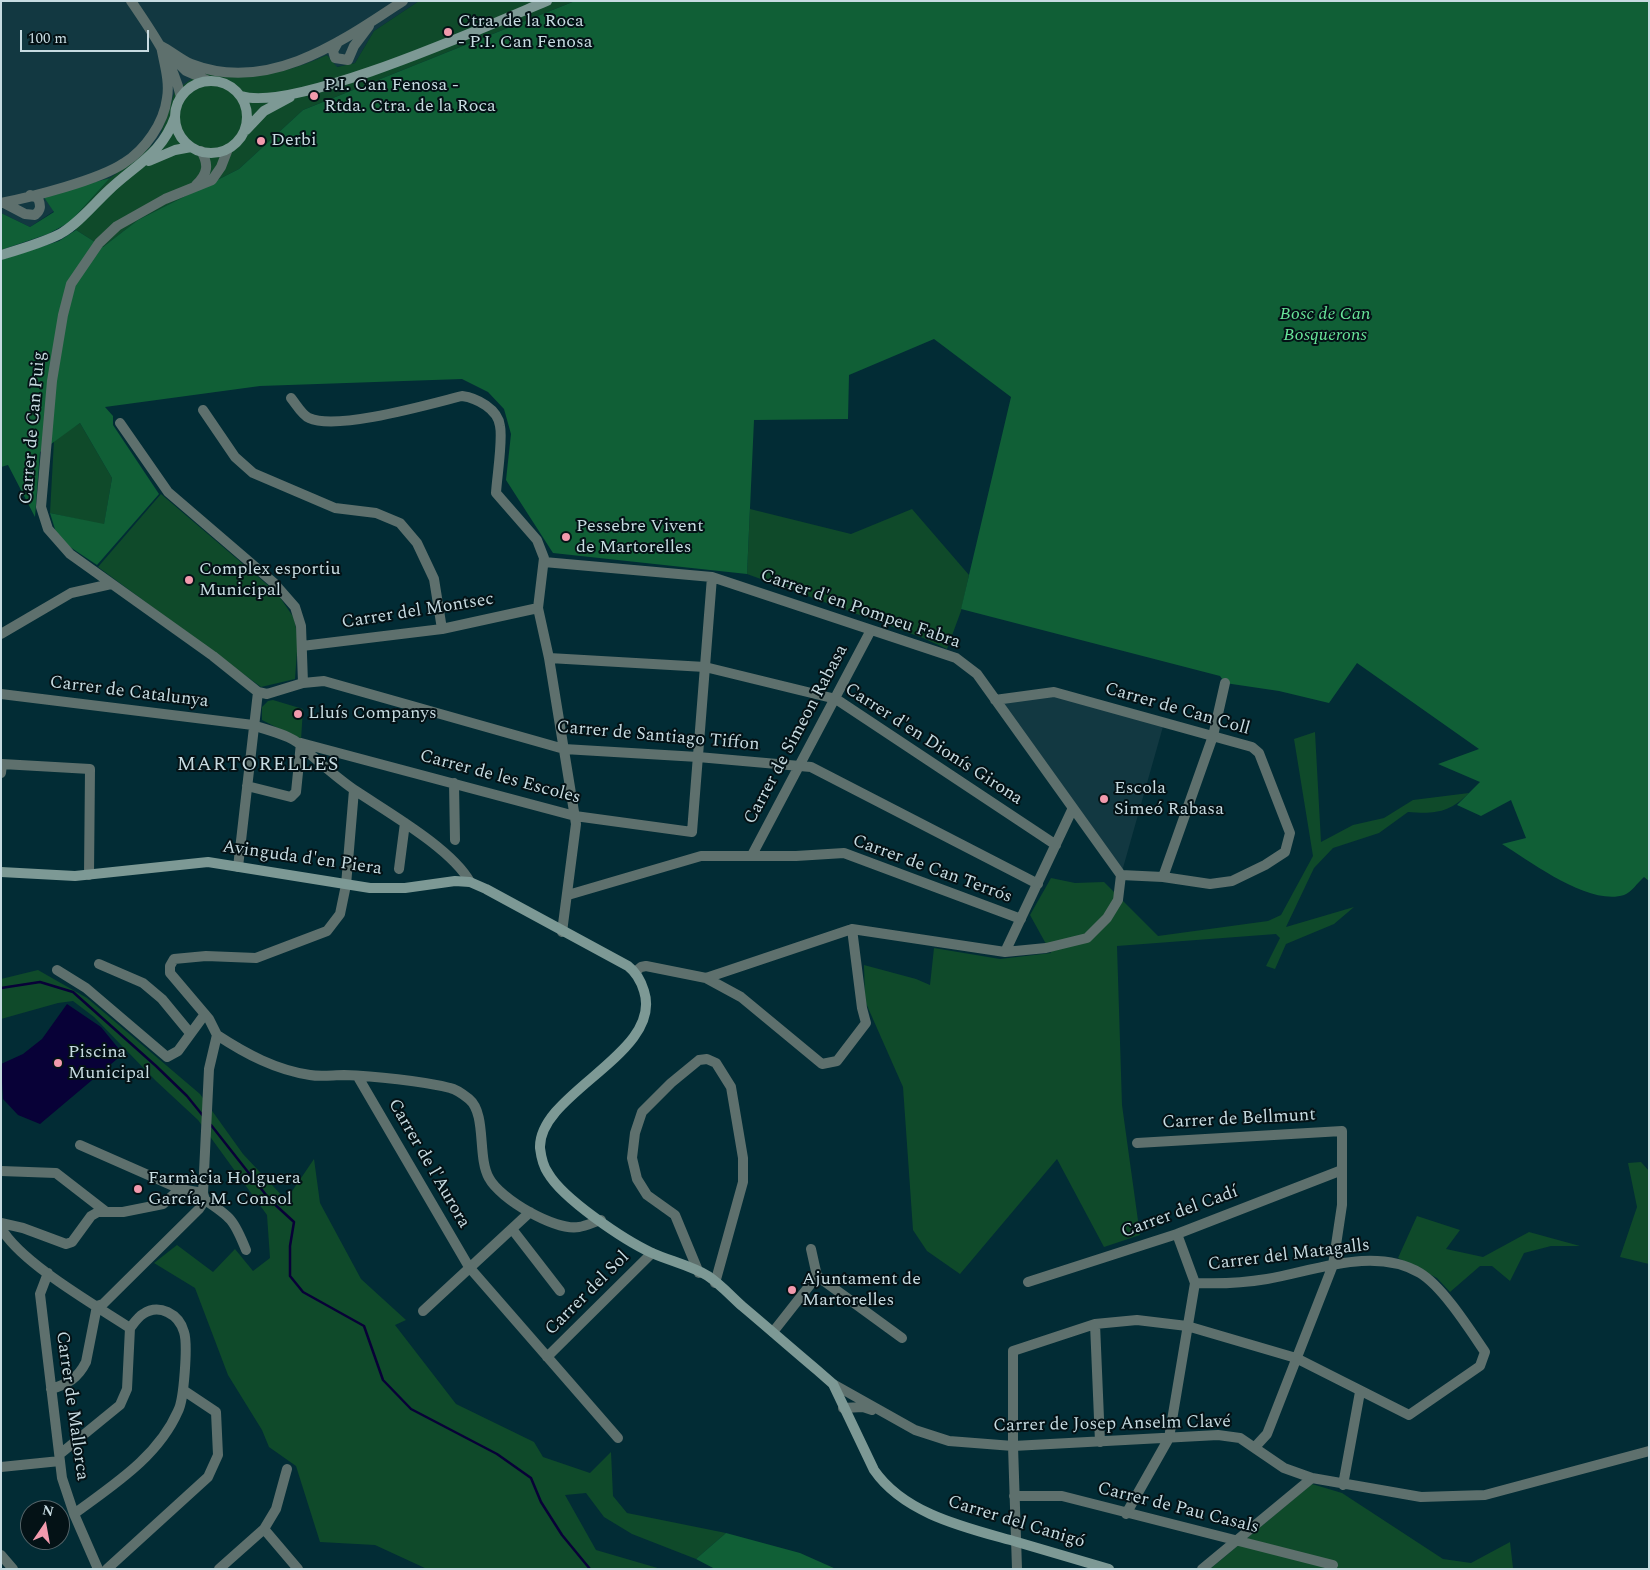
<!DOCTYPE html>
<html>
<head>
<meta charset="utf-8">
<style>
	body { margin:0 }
	#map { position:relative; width:1650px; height:1570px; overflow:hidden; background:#022c35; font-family:Spectral,serif }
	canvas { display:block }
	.frame { position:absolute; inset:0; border:2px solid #c7dbe1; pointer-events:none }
	.north { position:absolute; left:20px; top:1500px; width:50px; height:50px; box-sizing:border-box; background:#041216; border:1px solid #526267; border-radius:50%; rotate:12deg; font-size:14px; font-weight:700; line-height:20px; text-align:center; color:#c7dbe1 }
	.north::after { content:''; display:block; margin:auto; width:18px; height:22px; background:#f29aad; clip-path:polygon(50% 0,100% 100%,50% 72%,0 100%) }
	.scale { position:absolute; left:20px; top:30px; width:129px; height:22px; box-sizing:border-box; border:2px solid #c7dbe1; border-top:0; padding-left:6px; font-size:15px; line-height:18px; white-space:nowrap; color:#c7dbe1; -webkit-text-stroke:4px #041216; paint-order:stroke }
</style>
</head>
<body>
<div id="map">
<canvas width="1650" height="1570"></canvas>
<div class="frame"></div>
<div class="north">N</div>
<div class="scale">100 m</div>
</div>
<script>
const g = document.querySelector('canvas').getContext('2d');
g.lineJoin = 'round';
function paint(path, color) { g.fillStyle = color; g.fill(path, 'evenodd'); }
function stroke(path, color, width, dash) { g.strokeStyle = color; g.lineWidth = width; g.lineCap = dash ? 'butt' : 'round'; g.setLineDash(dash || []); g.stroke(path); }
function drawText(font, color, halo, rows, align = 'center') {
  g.font = font + ' Spectral,serif'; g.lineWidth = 4; g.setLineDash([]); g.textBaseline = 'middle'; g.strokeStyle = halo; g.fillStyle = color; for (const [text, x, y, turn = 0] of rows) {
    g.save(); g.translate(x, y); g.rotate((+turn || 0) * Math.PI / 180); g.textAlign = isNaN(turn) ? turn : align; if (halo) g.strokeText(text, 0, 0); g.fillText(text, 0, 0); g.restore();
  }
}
const built = new Path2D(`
	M1 1H419L374 31 355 63 336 67 327 55 300 68 261 76H219L175 91 159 139 140 156 110 178 43 196 54 211 30 227 1 213Z
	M1054 692 1164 723 1121 875 995 700Z`);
const green = new Path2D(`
	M419 1H575L303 110 239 169 138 220 103 247 76 230 70 222 110 178 140 156 159 139 175 91 201 72C246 81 286 74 327 55L337 67 355 63 374 31Z
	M80 423 112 478 104 525 50 513 54 440Z
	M161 494 277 593 294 618 298 638 295 679 261 687 98 567Z
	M750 509 851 534 912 509 969 575 961 611 947 649 923 638 747 574Z
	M273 700 303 709 301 740 262 720V707L268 701Z
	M1315 732 1321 842 1353 825 1384 818 1413 800 1469 793C1449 813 1435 814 1408 812L1379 833 1333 848 1314 868 1286 927 1354 907 1334 924 1286 944 1275 969 1266 966 1280 938 1276 934 1117 946 1122 1105 1140 1235 1104 1247 1057 1159 960 1274 927 1251 913 1230 903 1087 865 1001 864 965 916 979 930 985 934 948 1000 959 1051 953 1030 915 1051 878 1075 883 1104 882 1158 936 1268 921 1281 915 1313 856 1294 739Z
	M38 970 87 998 200 1094 243 1154 286 1200 314 1159 320 1203 361 1279 406 1320 395 1325 456 1404 534 1442 543 1457 590 1473 611 1452 613 1496 627 1513 726 1533 696 1559 632 1534 604 1517 586 1493 565 1495 596 1550 661 1569H427L375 1545 320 1542 296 1466 269 1447 262 1430 228 1375 195 1288 154 1263 177 1245 213 1272 235 1249 253 1271 270 1258 267 1215 198 1120 156 1081 94 1017 73 1001 58 1003 1 1019V979Z
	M1641 1162 1649 1171V1264L1620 1257 1637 1207 1628 1163Z
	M1417 1216 1460 1230 1446 1249 1483 1257 1529 1232 1580 1246H1551L1524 1253 1510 1281 1492 1266H1480L1450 1292 1437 1278 1398 1258Z
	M1312 1484 1342 1493 1443 1559 1471 1563 1510 1542 1513 1568 1516 1569H1210Z`);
const forest = new Path2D(`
	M575 1H1649V881L1644 877C1638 882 1631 893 1624 895 1589 906 1531 862 1502 844L1526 838 1511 800 1481 816 1457 805 1480 782 1438 764 1479 749 1357 663 1329 703 1279 691 1225 683 1220 676 961 609 1011 397 934 339 849 375 848 419 754 420 747 574 553 553 506 480 511 434 504 409 488 392 462 379 260 386 105 407 113 416V425L159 494 97 565 58 539 50 513 104 524 112 478 80 423 40 452 35 517 8 465 1 467V260L59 241 76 230 103 247 138 220 239 169 303 110Z
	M110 178 70 222 48 234 1 250V213L30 227 54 212 43 196Z
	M726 1533 800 1553 836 1569H715L696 1559Z`);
const water = new Path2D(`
	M67 1004 101 1027 123 1054 40 1124 18 1115 3 1099 1 1064 23 1054 42 1039Z`);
const stream = new Path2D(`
	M1 988 40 982 73 992 156 1066 187 1096 204 1117
	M211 1125 270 1200 294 1222 290 1246V1276L303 1292 364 1326 383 1380 411 1409 497 1454 531 1478 541 1502 562 1535 590 1569`);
const street = new Path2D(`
	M131 1C152 32 172 60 181 97
	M338 42 333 51 335 58 348 60 354 46 369 26
	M161 46C171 51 181 60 191 64 268 94 341 42 403 1
	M173 58 186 71 209 81
	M228 149 221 167 212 180 165 199 117 226 99 243 71 284 63 315 52 381 41 507 48 529 70 554 213 656 258 692 267 694 303 683 324 681 564 749 698 757 811 767 1038 884
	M196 185C208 174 209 164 201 151
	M1 203C32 197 99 180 124 163 145 150 164 123 167 98 170 81 164 63 161 46
	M4 203 25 214 35 215C41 210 41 206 38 198L30 195
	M291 398C296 404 302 415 309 418 337 431 430 404 462 396 477 398 498 409 500 426 503 440 497 476 496 493L537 540 544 558 538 608 549 658 576 824 562 932
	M203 410 235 457 253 473 335 508 376 513 400 523 417 543 434 579 442 629
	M120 423 168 492 274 583 295 607 301 626 303 683
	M544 562 712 577 956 658 977 674 1121 875
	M1 634 71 593 111 584
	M302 646 442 629 538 608
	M549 658 705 667 836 699 1056 845
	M1 694 253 725C269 731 296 736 305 750 322 764 338 779 356 791 389 813 452 849 470 882
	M995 700 1054 692 1252 747 1259 753 1290 833 1285 852 1265 865 1232 881 1210 884 1163 877 1121 875
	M1 773 2 764 90 769 89 875
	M454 783 455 840
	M247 786 291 797 296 792 301 743 575 816 692 832 712 577
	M752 855 871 630
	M238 867 258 692
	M399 869 405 823
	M1163 877 1213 736 1225 683
	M568 895 701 856H796L844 853 1021 919
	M1005 952 1072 810
	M99 964 143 983 162 999 190 1033
	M57 970 86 988 167 1057 178 1051 205 1014
	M635 972 641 967 646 966 706 978 852 929 1005 952 1046 948 1087 938 1107 918 1118 900 1121 875
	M706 978 741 997 822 1064 837 1061 866 1023 862 1008 852 929
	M217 1035C246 1054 276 1070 310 1075 321 1077 333 1075 344 1075 373 1076 423 1081 450 1088 456 1089 464 1095 469 1099 487 1114 477 1157 489 1178 500 1199 555 1231 579 1227 586 1226 594 1222 601 1220
	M358 1077 469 1267 618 1438
	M1137 1143 1342 1131V1205L1333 1265 1267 1434 1255 1447
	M80 1145 180 1189 203 1193
	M1 1171 56 1173 105 1211
	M205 1200 203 1193 209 1069 217 1035 209 1019 170 973V966L174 959 206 956 256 958 327 931 340 914 346 885 354 790
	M205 1200C231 1217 234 1220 246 1250
	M1 1223 23 1228 66 1244 72 1242 91 1216 98 1212H123L163 1204 180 1189
	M1 1228C21 1263 95 1305 130 1328
	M512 1229 560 1291
	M811 1249 817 1276 902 1338
	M48 1273 40 1294 62 1478 74 1514 98 1569
	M699 1273 675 1215 647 1195 637 1179 632 1158 635 1133 642 1112 671 1083 699 1060 707 1059 716 1063 731 1087 743 1158V1182L715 1283
	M1028 1282 1177 1234 1342 1170
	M97 1306 103 1304 199 1209 205 1200
	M423 1311 530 1212
	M1095 1324 1100 1442
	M773 1332 817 1276
	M547 1357 652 1253
	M833 1384 915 1430 949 1441 1013 1446 1218 1435 1240 1438 1284 1468 1312 1478 1421 1497 1485 1495 1649 1451
	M51 1389C68 1384 78 1378 86 1362L97 1306
	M843 1408 863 1407 872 1410
	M60 1454 120 1405 127 1389 130 1328
	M1 1467 60 1461
	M1343 1485 1360 1392
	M1014 1496H1062L1333 1565
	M74 1514C113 1485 158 1457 178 1411 184 1400 188 1344 184 1332 179 1314 159 1303 143 1314 138 1317 134 1323 130 1328
	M1126 1514 1169 1438 1195 1283 1177 1234
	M264 1529 298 1569
	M1 1555 13 1569
	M107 1569 208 1477 218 1455 216 1412 183 1390
	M219 1569 264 1529 276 1509 287 1469
	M1017 1569 1013 1446V1351L1095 1324 1137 1320 1187 1326 1296 1358 1409 1415 1480 1366 1485 1352C1470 1330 1443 1287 1420 1273 1374 1246 1314 1271 1267 1279 1243 1283 1219 1284 1195 1283
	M1202 1569 1312 1478`);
const secondary = new Path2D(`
	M175 117a36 36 0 1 1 72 0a36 36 0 1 1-72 0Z
	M241 96C294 113 489 25 547 1
	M246 130 264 111 290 97
	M149 161 175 150 191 147
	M1 255C21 249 42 243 60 234 79 223 93 205 109 190 135 165 162 154 175 117
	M1 872 75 876 208 862 370 888H405L455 881 470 882 486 889 628 966C637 973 641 981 644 991 664 1053 538 1093 540 1148 541 1156 543 1166 548 1173 563 1199 624 1240 652 1253 670 1261 692 1266 708 1276 720 1284 731 1296 742 1306 767 1327 792 1349 817 1370L833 1384 874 1470C905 1515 968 1528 1017 1542 1048 1551 1078 1560 1109 1569`);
const markers = [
	[448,32,5,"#f29aad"],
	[314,96,5,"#f29aad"],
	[261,141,5,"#f29aad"],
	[566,537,5,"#f29aad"],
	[189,580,5,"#f29aad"],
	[298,714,5,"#f29aad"],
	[1104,799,5,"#f29aad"],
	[58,1063,5,"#f29aad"],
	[138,1189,5,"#f29aad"],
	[792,1290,5,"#f29aad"]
];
const poiNames = [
	["Ctra. de la Roca",458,22],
	["- P.I. Can Fenosa",458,43],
	["P.I. Can Fenosa -",324,86],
	["Rtda. Ctra. de la Roca",324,107],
	["Derbi",271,141],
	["Pessebre Vivent",576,527],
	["de Martorelles",576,548],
	["Complex esportiu",199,570],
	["Municipal",199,591],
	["Lluís Companys",308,714],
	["Escola",1114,789],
	["Simeó Rabasa",1114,810],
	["Piscina",68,1053],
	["Municipal",68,1074],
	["Farmàcia Holguera",148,1179],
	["García, M. Consol",148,1200],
	["Ajuntament de",802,1280],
	["Martorelles",802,1301]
];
const parkNames = [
	["Bosc de Can",1325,315],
	["Bosquerons",1325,336]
];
const streetNames = [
	["Carrer de Can Puig",34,428,-85],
	["Carrer d'en Pompeu Fabra",860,610,19],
	["Carrer del Montsec",418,612,-9],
	["Carrer de Catalunya",129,693,7],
	["Carrer de Can Coll",1177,710,16],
	["Carrer de Simeon Rabasa",797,735,-62],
	["Carrer de Santiago Tiffon",658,737,5],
	["Carrer d'en Dionís Girona",933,745,33],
	["Carrer de les Escoles",500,778,15],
	["Avinguda d'en Piera",302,859,8],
	["Carrer de Can Terrós",932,870,20],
	["Carrer de Bellmunt",1239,1120,-3],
	["Carrer de l'Aurora",428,1164,60],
	["Carrer del Cadí",1180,1213,-20],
	["Carrer del Matagalls",1289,1256,-7],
	["Carrer del Sol",588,1294,-45],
	["Carrer de Mallorca",71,1406,82],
	["Carrer de Josep Anselm Clavé",1112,1425,-1],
	["Carrer de Pau Casals",1178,1509,14],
	["Carrer del Canigó",1016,1523,17]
];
const quarterNames = [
	["MARTORELLES",258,766]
];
paint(built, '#123841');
paint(green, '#0f4a2a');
paint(forest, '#105f36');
paint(water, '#080137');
stroke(stream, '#080137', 2.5);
stroke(street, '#5e706d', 10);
stroke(secondary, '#7d9995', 10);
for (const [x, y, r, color] of markers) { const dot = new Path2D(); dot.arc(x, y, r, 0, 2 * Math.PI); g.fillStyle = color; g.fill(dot); stroke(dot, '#041216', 2); }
drawText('18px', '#c7dbe1', '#041216', poiNames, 'left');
drawText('italic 18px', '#68e499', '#041216', parkNames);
drawText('18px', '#c7dbe1', '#041216', streetNames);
g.letterSpacing = '1px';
drawText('20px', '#c7dbe1', '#041216', quarterNames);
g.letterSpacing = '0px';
</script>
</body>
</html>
